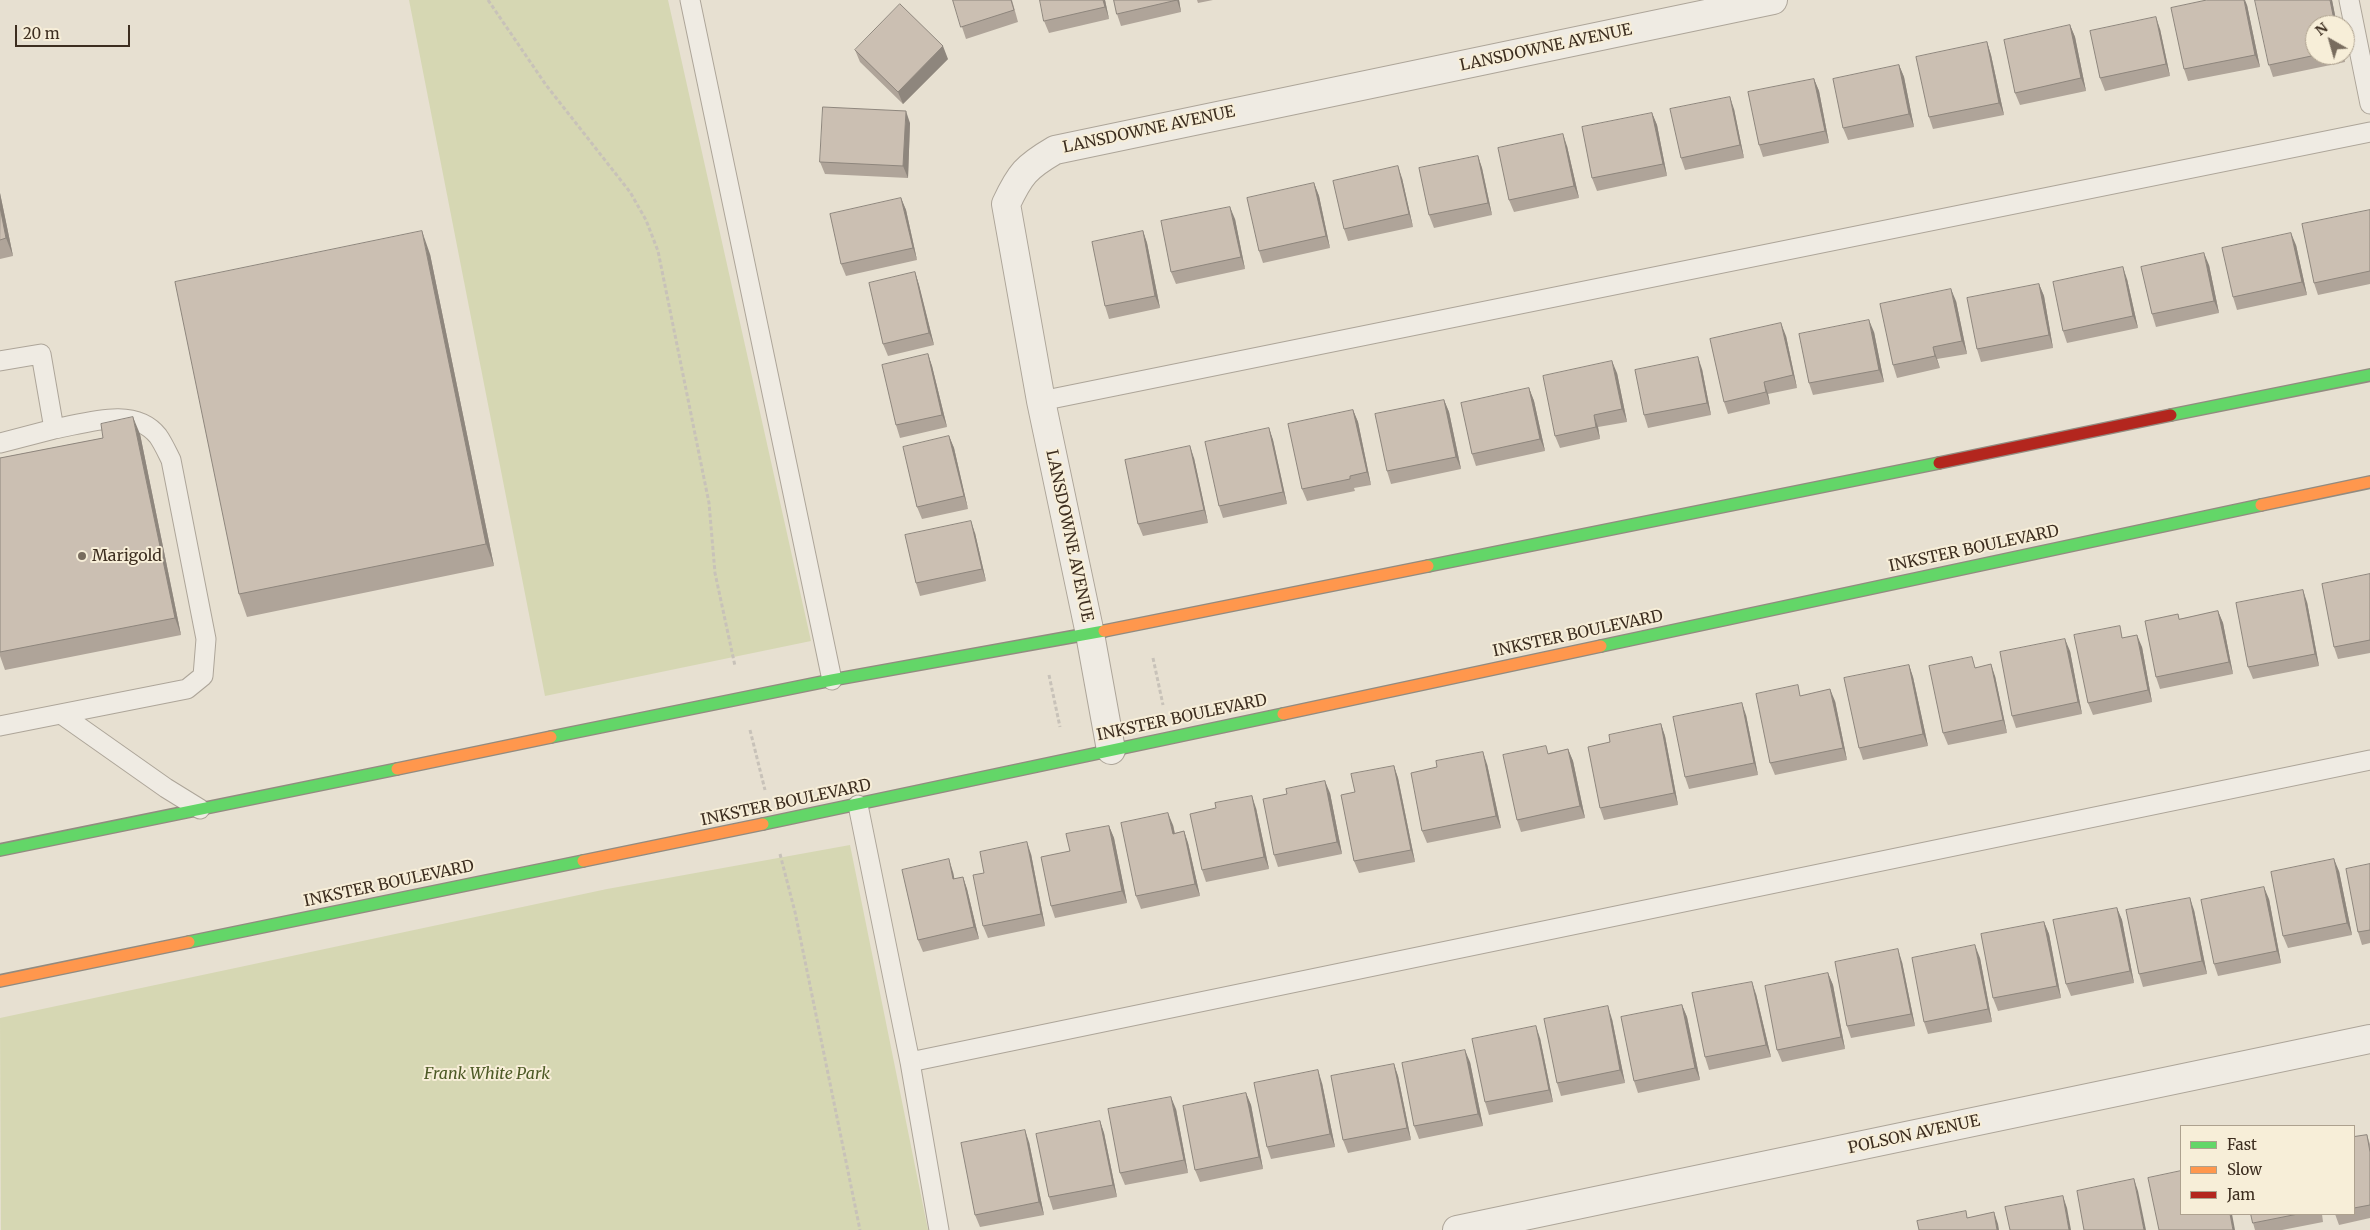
<!DOCTYPE html>
<html>
<head>
<meta charset="utf-8">
<style>
	body { margin:0 }
	#map { position:relative; width:2370px; height:1230px; overflow:hidden; background:#e7e0d1; font-family:Merriweather,serif }
	canvas { display:block }
	.legend { position:absolute; left:2180px; top:1125px; width:175px; height:90px; box-sizing:border-box; background:#f7eed8; border:1px solid #ada18e; margin:0; padding:6px 9px; list-style:none; font-size:15px; color:#3d2e20 }
	.legend li { display:flex; align-items:center; gap:10px; height:25px }
	.legend b { width:25px; border:1px solid #ada18e }
	.north { position:absolute; left:2305px; top:15px; width:50px; height:50px; box-sizing:border-box; background:#f7eed8; border:1px solid #ada18e; border-radius:50%; rotate:322deg; font-size:14px; font-weight:700; line-height:20px; text-align:center; color:#3d2e20 }
	.north::after { content:''; display:block; margin:auto; width:18px; height:22px; background:#786c5e; clip-path:polygon(50% 0,100% 100%,50% 72%,0 100%) }
	.scale { position:absolute; left:15px; top:25px; width:115px; height:22px; box-sizing:border-box; border:2px solid #3d2e20; border-top:0; padding-left:6px; font-size:15px; line-height:18px; white-space:nowrap; color:#3d2e20; -webkit-text-stroke:4px #f7eed8; paint-order:stroke }
</style>
</head>
<body>
<div id="map">
<canvas width="2370" height="1230"></canvas>
<ul class="legend">
<li><b style="height:6px;background:#63d668"></b>Fast</li>
<li><b style="height:6px;background:#ff974d"></b>Slow</li>
<li><b style="height:6px;background:#b3261e"></b>Jam</li>
</ul>
<div class="north">N</div>
<div class="scale">20 m</div>
</div>
<script>
const g = document.querySelector('canvas').getContext('2d');
g.lineJoin = 'round';
function paint(path, color) { g.fillStyle = color; g.fill(path, 'evenodd'); }
function stroke(path, color, width, dash) { g.strokeStyle = color; g.lineWidth = width; g.lineCap = dash ? 'butt' : 'round'; g.setLineDash(dash || []); g.stroke(path); }
function drawText(font, color, halo, rows, align = 'center') {
  g.font = font + ' Merriweather,serif'; g.lineWidth = 4; g.setLineDash([]); g.textBaseline = 'middle'; g.strokeStyle = halo; g.fillStyle = color; for (const [text, x, y, turn = 0] of rows) {
    g.save(); g.translate(x, y); g.rotate((+turn || 0) * Math.PI / 180); g.textAlign = isNaN(turn) ? turn : align; if (halo) g.strokeText(text, 0, 0); g.fillText(text, 0, 0); g.restore();
  }
}
const green = new Path2D(`
	M409 0H668L811 641 545 696Z
	M850 845 928 1230H1L0 1018 607 889Z`);
const path = new Path2D(`
	M488 0 546 85 630 192 646 220 658 251 709 503 715 573 735 666
	M1153 658 1163 705
	M1049 675 1060 727
	M750 730 765 790
	M780 854 795 912 860 1230`);
const lane = new Path2D(`
	M690 0 832 680
	M2349 0 2370 104
	M0 361 41 354 54 429C84 424 134 405 158 436 163 443 167 452 171 460L206 639 203 676 187 689 0 726
	M1041 401 2370 132
	M0 443 54 429
	M61 714 166 788 200 809
	M858 805 910 1062 939 1230
	M910 1062 2370 760`);
const street = new Path2D(`
	M1111 750 1090 634 1041 401 1006 204C1020 174 1026 167 1055 150L1773 0
	M1457 1230 2370 1039`);
const fast = new Path2D(`
	M2171 415 2370 375
	M1428 566 1939 463
	M1601 646 2261 505
	M551 737 832 680 1104 631
	M763 824 1283 714
	M0 850 397 769
	M189 942 583 861`);
const slow = new Path2D(`
	M2261 505 2370 482
	M1104 631 1428 566
	M1283 714 1601 646
	M397 769 551 737
	M583 861 763 824
	M0 981 189 942`);
const jam = new Path2D(`
	M1939 463 2171 415`);
const wall = new Path2D(`
	M953 0H1012L1018 22 966 39Z
	M1105 0 1109 19 1049 33 1044 21Z
	M1114 0H1179L1181 12 1121 26 1117 14Z
	M1197 0H1213L1198 3Z
	M2332 0 2337 25H2315V55H2344L2345 62 2273 77 2269 65Z
	M2247 5 2260 67 2188 81 2184 69Z
	M2070 25 2075 37 2086 91 2020 105 2015 93Z
	M2160 29 2170 76 2105 91 2100 78Z
	M1987 42 1991 55 2004 115 1933 129 1929 117Z
	M855 50 948 59 903 104 860 62Z
	M1899 65 1904 77 1914 127 1848 140 1843 128Z
	M1814 79 1819 91 1829 143 1763 157 1759 145Z
	M1734 109 1744 158 1685 170 1681 158Z
	M1652 113 1657 125 1667 176 1597 191 1592 178Z
	M910 123 908 178 825 174 820 162Z
	M1567 146 1579 198 1514 212 1509 200Z
	M1478 156 1482 168 1492 215 1434 228 1429 215Z
	M1402 178 1413 227 1348 241 1344 229Z
	M1314 183 1319 196 1330 248 1263 263 1259 251Z
	M0 193 13 256 0 259Z
	M901 198 906 210 917 260 846 276 841 264Z
	M2370 210V284L2318 295 2314 283Z
	M1235 219 1245 269 1176 284 1171 272Z
	M1143 231 1147 243 1160 308 1109 319 1105 306Z
	M2296 245 2307 295 2237 310 2233 297Z
	M430 254 494 566 247 617 239 594Z
	M2209 265 2219 313 2156 327 2152 314Z
	M915 272 919 285 934 345 888 356 883 344Z
	M2127 279 2138 328 2067 343 2063 331Z
	M2039 284 2044 296 2053 348 1981 362 1977 349Z
	M1956 301 1967 354 1937 359 1940 368 1897 378 1893 365Z
	M1874 332 1884 382 1813 395 1809 383Z
	M1786 336 1797 388 1768 394 1770 404 1728 414 1724 402Z
	M928 354 932 366 947 427 900 438 896 425Z
	M1702 369 1711 415 1648 428 1644 415Z
	M1617 373 1627 422 1598 427 1600 439 1560 448 1555 436Z
	M1529 388 1534 401 1545 451 1476 466 1472 454Z
	M1444 400 1449 412 1461 469 1391 484 1387 471Z
	M1353 410 1358 422 1371 485 1354 488 1355 491 1307 501 1302 489Z
	M1269 428 1273 440 1287 504 1223 518 1219 506Z
	M140 434 181 635 5 670 0 656V458L103 438Z
	M949 436 954 448 968 509 922 519 917 507Z
	M1194 458 1208 523 1143 536 1138 524Z
	M975 533 986 581 920 596 916 583Z
	M2370 574V653L2338 659 2334 647Z
	M2307 602 2319 666 2253 679 2248 667Z
	M2218 611 2223 623 2233 674 2160 689 2156 677 2180 619Z
	M2124 637 2142 647 2152 702 2093 715 2088 703Z
	M2070 651 2082 714 2016 728 2012 716Z
	M1909 665 1913 677 1928 746 1863 760 1859 748Z
	M1976 667 1995 676 2007 733 1948 745 1943 733Z
	M1802 695 1835 701 1847 760 1775 775 1770 763Z
	M1746 715 1758 775 1689 789 1685 777Z
	M1661 724 1665 736 1678 805 1604 820 1600 808 1610 742Z
	M1568 749 1573 761 1585 818 1521 832 1517 820 1549 753Z
	M1487 764 1501 828 1427 843 1422 831 1437 767Z
	M1394 766 1398 778 1415 862 1359 873 1354 861 1355 792Z
	M1330 793 1342 854 1278 867 1274 855Z
	M1256 808 1269 869 1206 882 1202 870Z
	M1173 825 1175 833 1184 831 1188 843 1200 896 1141 909 1136 896Z
	M1109 826 1114 838 1127 903 1055 918 1051 906 1070 851Z
	M1031 854 1045 926 988 938 983 926Z
	M2370 864V943L2362 945 2358 932Z
	M2339 871 2352 935 2288 948 2283 936Z
	M953 872 954 879 963 877 967 889 979 939 923 952 918 940Z
	M2269 899 2281 963 2218 976 2214 964Z
	M2117 908 2122 920 2134 983 2071 996 2066 984Z
	M2194 910 2207 974 2143 987 2139 974Z
	M2044 922 2049 934 2061 998 1998 1011 1993 998Z
	M1980 958 1992 1022 1928 1034 1924 1022Z
	M1902 962 1915 1026 1851 1038 1847 1026Z
	M1828 973 1833 985 1845 1049 1782 1062 1777 1050Z
	M1756 994 1771 1057 1709 1070 1705 1057Z
	M1682 1005 1687 1017 1700 1080 1638 1093 1634 1081Z
	M1612 1019 1625 1083 1561 1096 1557 1083Z
	M1540 1038 1553 1102 1489 1115 1485 1102Z
	M1470 1062 1483 1126 1419 1139 1414 1126Z
	M1394 1064 1398 1076 1411 1140 1348 1153 1343 1140Z
	M1322 1083 1335 1147 1271 1159 1267 1147Z
	M1246 1093 1251 1105 1263 1169 1200 1182 1195 1170Z
	M1176 1109 1188 1173 1125 1185 1120 1173Z
	M1100 1121 1104 1133 1117 1197 1053 1210 1049 1197Z
	M2367 1135 2370 1144V1218L2339 1225 2335 1214H2354V1137Z
	M1029 1142 1044 1215 980 1227 975 1215Z
	M2251 1214H2322L2323 1222 2282 1230H2255L2253 1223Z`);
const shadedWall = new Path2D(`
	M1103 0H1105L1109 19 1105 7Z
	M1177 0H1179L1181 12Z
	M2244 0H2245L2247 5 2260 67 2255 55Z
	M2330 0H2332L2337 25H2335Z
	M2156 17 2160 29 2170 76 2166 64Z
	M2070 25 2075 37 2086 91 2081 78Z
	M1987 42 1991 55 2004 115 1999 103Z
	M943 46 948 59 903 104 898 92Z
	M1899 65 1904 77 1914 127 1909 114Z
	M1814 79 1819 91 1829 143 1825 131Z
	M1730 97 1734 109 1744 158 1740 145Z
	M906 111 910 123 908 178 903 166Z
	M1652 113 1657 125 1667 176 1663 164Z
	M1563 134 1567 146 1579 198 1574 186Z
	M1478 156 1482 168 1492 215 1488 203Z
	M1398 166 1402 178 1413 227 1409 214Z
	M1314 183 1319 196 1330 248 1326 236Z
	M0 193 13 256 6 238 0 207Z
	M901 198 906 210 917 260 913 248Z
	M1230 207 1235 219 1245 269 1241 257Z
	M422 231 430 254 494 566 486 544Z
	M1143 231 1147 243 1160 308 1155 296Z
	M2291 233 2296 245 2307 295 2302 282Z
	M2204 253 2209 265 2219 313 2214 301Z
	M2123 267 2127 279 2138 328 2133 316Z
	M915 272 919 285 934 345 929 333Z
	M2039 284 2044 296 2053 348 2049 335Z
	M1951 289 1956 301 1967 354 1962 341Z
	M1869 320 1874 332 1884 382 1879 370Z
	M1781 323 1786 336 1797 388 1793 375Z
	M1933 347 1940 368 1935 356Z
	M928 354 932 366 947 427 942 415Z
	M1698 357 1702 369 1711 415 1707 403Z
	M1612 361 1617 373 1627 422 1622 409Z
	M1764 382 1768 394 1770 404 1766 392Z
	M1529 388 1534 401 1545 451 1540 439Z
	M1444 400 1449 412 1461 469 1456 457Z
	M1353 410 1358 422 1371 485 1367 472Z
	M1594 415 1598 427 1600 439 1596 427Z
	M133 417 140 434 181 635 175 618Z
	M1269 428 1273 440 1287 504 1283 492Z
	M949 436 954 448 968 509 964 496Z
	M1190 446 1194 458 1208 523 1204 510Z
	M971 521 975 533 986 581 982 569Z
	M2303 590 2307 602 2319 666 2315 654Z
	M2218 611 2223 623 2233 674 2229 662Z
	M2137 635 2142 647 2152 702 2148 690Z
	M2065 639 2070 651 2082 714 2078 702Z
	M1991 664 1995 676 2007 733 2003 720Z
	M1909 665 1913 677 1928 746 1923 734Z
	M1830 689 1835 701 1847 760 1843 748Z
	M1742 703 1746 715 1758 775 1754 763Z
	M1661 724 1665 736 1678 805 1674 793Z
	M1568 749 1573 761 1585 818 1580 806Z
	M1483 752 1487 764 1501 828 1496 816Z
	M1394 766 1398 778 1415 862 1411 850Z
	M1325 781 1330 793 1342 854 1337 842Z
	M1252 796 1256 808 1269 869 1264 857Z
	M1168 813 1173 825 1177 846 1173 834Z
	M1109 826 1114 838 1127 903 1122 891Z
	M1184 831 1188 843 1200 896 1195 884Z
	M1027 842 1031 854 1045 926 1041 914Z
	M949 859 953 872 957 891 953 879Z
	M2334 859 2339 871 2352 935 2347 923Z
	M963 877 967 889 979 939 974 927Z
	M2264 887 2269 899 2281 963 2277 951Z
	M2190 898 2194 910 2207 974 2202 961Z
	M2117 908 2122 920 2134 983 2130 971Z
	M2044 922 2049 934 2061 998 2057 986Z
	M1975 945 1980 958 1992 1022 1988 1009Z
	M1898 949 1902 962 1915 1026 1911 1014Z
	M1828 973 1833 985 1845 1049 1841 1037Z
	M1752 982 1756 994 1771 1057 1766 1045Z
	M1682 1005 1687 1017 1700 1080 1695 1068Z
	M1608 1006 1612 1019 1625 1083 1620 1070Z
	M1536 1026 1540 1038 1553 1102 1549 1090Z
	M1465 1050 1470 1062 1483 1126 1478 1114Z
	M1394 1064 1398 1076 1411 1140 1407 1128Z
	M1318 1070 1322 1083 1335 1147 1330 1134Z
	M1246 1093 1251 1105 1263 1169 1259 1157Z
	M1171 1097 1176 1109 1188 1173 1184 1160Z
	M1100 1121 1104 1133 1117 1197 1113 1185Z
	M1025 1130 1029 1142 1044 1215 1039 1202Z
	M2134 1179 2138 1191 2146 1230H2144Z
	M2063 1196 2067 1208 2071 1230H2069Z
	M1994 1212 1998 1224 1999 1230H1997Z
	M2230 1214H2232L2235 1230H2233Z`);
const building = new Path2D(`
	M953 0H1011L1014 10 961 27Z
	M1040 0H1103L1105 7 1044 21Z
	M1114 0H1177L1117 14Z
	M2207 0H2244L2255 55 2184 69 2171 8Z
	M2255 0H2330L2335 25H2315V55H2316L2269 65Z
	M900 4 943 46 898 92 855 50Z
	M2156 17 2166 64 2100 78 2090 31Z
	M2070 25 2081 78 2015 93 2004 40Z
	M1987 42 1999 103 1929 117 1916 57Z
	M1899 65 1909 114 1843 128 1833 79Z
	M1814 79 1825 131 1759 145 1748 92Z
	M1730 97 1740 145 1681 158 1670 109Z
	M823 107 906 111 903 166 820 162Z
	M1652 113 1663 164 1592 178 1582 127Z
	M1563 134 1574 186 1509 200 1498 148Z
	M1478 156 1488 203 1429 215 1419 168Z
	M1398 166 1409 214 1344 229 1333 181Z
	M1314 183 1326 236 1259 251 1247 198Z
	M901 198 913 248 841 264 830 214Z
	M0 207 6 238 0 240Z
	M1230 207 1241 257 1171 272 1161 221Z
	M2370 210V271L2314 283 2302 224Z
	M422 231 486 544 239 594 175 282Z
	M1143 231 1155 296 1105 306 1092 242Z
	M2291 233 2302 282 2233 297 2222 248Z
	M2204 253 2214 301 2152 314 2141 267Z
	M2123 267 2133 316 2063 331 2053 282Z
	M915 272 929 333 883 344 869 283Z
	M2039 284 2049 335 1977 349 1967 298Z
	M1951 289 1962 341 1933 347 1935 356 1893 365 1880 304Z
	M1869 320 1879 370 1809 383 1799 334Z
	M1781 323 1793 375 1764 382 1766 392 1724 402 1710 339Z
	M928 354 942 415 896 425 882 365Z
	M1698 357 1707 403 1644 415 1635 370Z
	M1612 361 1622 409 1594 415 1596 427 1555 436 1543 376Z
	M1529 388 1540 439 1472 454 1461 403Z
	M1444 400 1456 457 1387 471 1375 414Z
	M1353 410 1367 472 1350 476V479L1302 489 1288 424Z
	M133 417 175 618 0 652V458L103 438 101 424Z
	M1269 428 1283 492 1219 506 1205 442Z
	M949 436 964 496 917 507 903 447Z
	M1190 446 1204 510 1138 524 1125 460Z
	M971 521 982 569 916 583 905 535Z
	M2370 574V640L2334 647 2322 584Z
	M2303 590 2315 654 2248 667 2236 603Z
	M2218 611 2229 662 2156 677 2145 621 2178 614 2179 619Z
	M2120 626 2122 638 2137 635 2148 690 2088 703 2074 635Z
	M2065 639 2078 702 2012 716 2000 652Z
	M1972 657 1975 668 1991 664 2003 720 1943 733 1929 666Z
	M1909 665 1923 734 1859 748 1844 678Z
	M1798 685 1800 696 1830 689 1843 748 1770 763 1756 694Z
	M1742 703 1754 763 1685 777 1673 717Z
	M1661 724 1674 793 1600 808 1588 747 1610 742 1609 735Z
	M1546 746 1548 754 1568 749 1580 806 1517 820 1503 755Z
	M1483 752 1496 816 1422 831 1411 773 1437 767 1436 761Z
	M1394 766 1411 850 1354 861 1341 795 1355 792 1351 774Z
	M1325 781 1337 842 1274 855 1263 799 1287 794 1286 789Z
	M1252 796 1264 857 1202 870 1190 814 1216 808 1215 803Z
	M1168 813 1173 834 1184 831 1195 884 1136 896 1121 823Z
	M1109 826 1122 891 1051 906 1041 857 1070 851 1066 834Z
	M1027 842 1041 914 983 926 973 875 984 873 980 852Z
	M949 859 953 879 963 877 974 927 918 940 902 870Z
	M2334 859 2347 923 2283 936 2271 872Z
	M2370 864V930L2358 932 2346 869Z
	M2264 887 2277 951 2214 964 2201 900Z
	M2190 898 2202 961 2139 974 2126 910Z
	M2117 908 2130 971 2066 984 2053 920Z
	M2044 922 2057 986 1993 998 1981 934Z
	M1975 945 1988 1009 1924 1022 1912 958Z
	M1898 949 1911 1014 1847 1026 1835 962Z
	M1828 973 1841 1037 1777 1050 1765 986Z
	M1752 982 1766 1045 1705 1057 1692 993Z
	M1682 1005 1695 1068 1634 1081 1621 1017Z
	M1608 1006 1620 1070 1557 1083 1544 1019Z
	M1536 1026 1549 1090 1485 1102 1472 1039Z
	M1465 1050 1478 1114 1414 1126 1402 1063Z
	M1394 1064 1407 1128 1343 1140 1331 1076Z
	M1318 1070 1330 1134 1267 1147 1254 1083Z
	M1246 1093 1259 1157 1195 1170 1183 1106Z
	M1171 1097 1184 1160 1120 1173 1108 1109Z
	M1100 1121 1113 1185 1049 1197 1036 1134Z
	M1025 1130 1039 1202 975 1215 961 1143Z
	M2367 1135 2370 1152V1205L2354 1208V1137Z
	M2181 1171V1214H2230L2233 1230H2159L2148 1178Z
	M2134 1179 2144 1230H2084L2077 1191Z
	M2063 1196 2069 1230H2010L2005 1207Z
	M1966 1211 1967 1218 1994 1212 1997 1230H1919L1917 1221Z
	M2251 1214H2298L2253 1223Z`);
const markers = [
	[82,556,5,"#786c5e"]
];
const streetNames = [
	["LANSDOWNE AVENUE",1546,48,-12],
	["LANSDOWNE AVENUE",1149,130,-12],
	["LANSDOWNE AVENUE",1069,536,78],
	["INKSTER BOULEVARD",1974,549,-12],
	["INKSTER BOULEVARD",1578,634,-12],
	["INKSTER BOULEVARD",1182,718,-12],
	["INKSTER BOULEVARD",786,803,-12],
	["INKSTER BOULEVARD",389,884,-12],
	["POLSON AVENUE",1914,1135,-12]
];
const poiNames = [
	["Marigold",92,556]
];
const parkNames = [
	["Frank White Park",487,1074]
];
paint(green, '#d6d7b3');
stroke(lane, '#ada599', 21);
stroke(street, '#ada599', 30);
stroke(fast, '#928b80', 14);
stroke(slow, '#928b80', 14);
stroke(jam, '#928b80', 14);
stroke(path, '#c8c2b9', 3, [4, 2.5]);
stroke(lane, '#efebe3', 19);
stroke(street, '#efebe3', 28);
stroke(fast, '#63d668', 11);
stroke(slow, '#ff974d', 11);
stroke(jam, '#b3261e', 11);
paint(wall, '#afa499');
paint(shadedWall, '#8e867d');
paint(building, '#cbbfb2');
stroke(building, '#8e867d', 1);
for (const [x, y, r, color] of markers) { const dot = new Path2D(); dot.arc(x, y, r, 0, 2 * Math.PI); g.fillStyle = color; g.fill(dot); stroke(dot, '#f7eed8', 2); }
drawText('16px', '#3d2e20', '#f7eed8', streetNames);
drawText('16px', '#3d2e20', '#f7eed8', poiNames, 'left');
drawText('italic 16px', '#4d5a26', '#f7eed8', parkNames);
</script>
</body>
</html>
